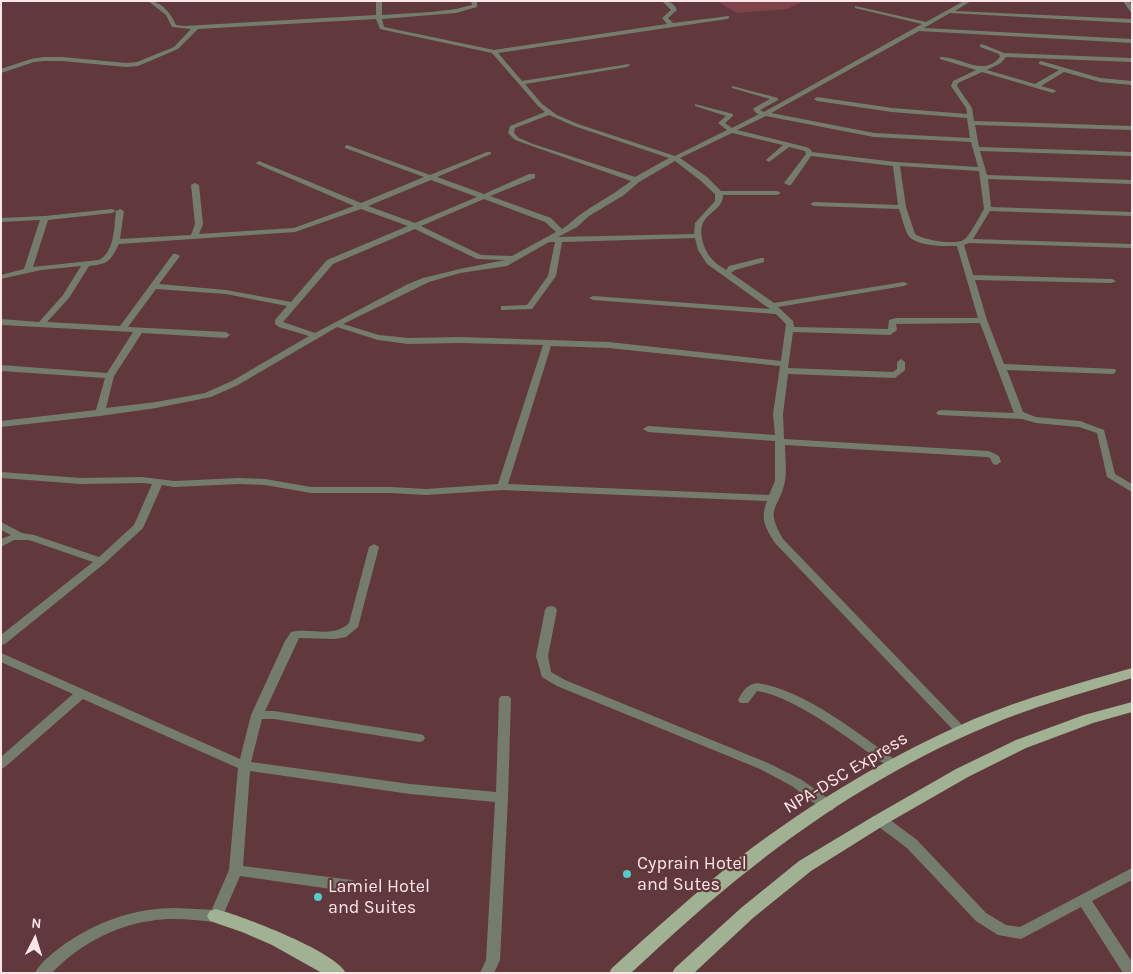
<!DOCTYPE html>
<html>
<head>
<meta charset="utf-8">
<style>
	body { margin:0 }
	#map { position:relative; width:1133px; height:974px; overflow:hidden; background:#61393d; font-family:Karla,sans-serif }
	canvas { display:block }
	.frame { position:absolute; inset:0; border:2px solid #ffe5e7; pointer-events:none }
	.north { position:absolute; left:10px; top:914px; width:50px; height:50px; -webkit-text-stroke:4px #61393d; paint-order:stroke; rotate:5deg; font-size:14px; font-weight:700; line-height:20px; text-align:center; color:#ffe5e7 }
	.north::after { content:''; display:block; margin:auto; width:18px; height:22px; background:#ffe5e7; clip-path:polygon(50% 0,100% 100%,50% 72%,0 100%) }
</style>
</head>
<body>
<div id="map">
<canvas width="1133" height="974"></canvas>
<div class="frame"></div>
<div class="north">N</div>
</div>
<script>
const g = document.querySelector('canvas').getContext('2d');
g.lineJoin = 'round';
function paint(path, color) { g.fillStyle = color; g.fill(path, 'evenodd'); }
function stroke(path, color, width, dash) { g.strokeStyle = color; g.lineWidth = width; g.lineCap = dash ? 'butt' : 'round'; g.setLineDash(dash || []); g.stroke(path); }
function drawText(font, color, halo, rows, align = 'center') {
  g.font = font + ' Karla,sans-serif'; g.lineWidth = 4.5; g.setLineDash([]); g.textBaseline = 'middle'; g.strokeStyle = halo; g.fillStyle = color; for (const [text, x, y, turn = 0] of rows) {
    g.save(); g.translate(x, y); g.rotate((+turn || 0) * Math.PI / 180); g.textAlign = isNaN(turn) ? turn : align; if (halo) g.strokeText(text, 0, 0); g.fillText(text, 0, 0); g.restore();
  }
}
const green = new Path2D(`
	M716 1H804L787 9 737 13Z`);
const minor = new Path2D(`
	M148 1C162 1 171 14 176 25L184 26 376 15V1H382V15L431 12 456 9 472 5 471 1H477V7L456 13 382 19 384 27 494 50 667 24 662 18 671 10 662 1C669 1 674 3 677 10L668 18 673 23 729 16V18L727 19 498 53 522 81 629 64 630 65 627 67 525 84 542 104 557 115 578 124 675 156 727 130 718 123 726 116 695 106V104L733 114V116L725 123 732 128 759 114 756 113 753 109 754 108 770 99 732 88V86L778 98V100L760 110 764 112 922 24 855 8V6L926 22 964 1H971L955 11 1132 19V23L950 13 924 28 1132 39V43L919 31 771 113 874 133 970 138 967 118 892 112 817 101 814 99 817 97 892 108 967 114 966 108 951 86 953 81 976 70 940 59V57C961 56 983 78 1000 57L999 54 980 47V45L982 44 1004 53 1132 58V62L1006 57 1001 63 987 70 1035 84 1059 70 1039 64V62L1041 61 1100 78 1132 81V85L1100 82 1064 72 1041 86 1055 90 1056 91 1053 93 982 72 958 83 957 86 972 108 974 121 1132 126V130L975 125 979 147 1132 152V156L980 151 987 175 1132 180V184L988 179 991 207 1132 212V216L990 211 973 239 1132 244V248L969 243 964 245 973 275 1112 279 1116 281 1112 283 975 280 987 320 1004 364 1115 369 1116 371 1115 373 1112 374 1007 370 1023 412 1036 417 1080 421 1104 430 1115 474 1132 484V492L1107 477 1097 433 1079 427 1036 423 1022 419 938 415 936 413 938 411 941 410 1014 413 980 323 896 324 897 330 890 335 793 332 788 368 893 372 897 369V362L901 359 905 362V370L895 378 788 374 783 414 784 439 989 451 999 456 1001 462 996 465 993 464 990 458 987 457 785 445C785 457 787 469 785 481 779 511 764 506 783 539L965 728 967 731 965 734 961 735 957 734 775 543C765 527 760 519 767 501L502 490 426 495 390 493H311L265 485 239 484 174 487 162 485 143 528 105 563 5 644 1 645V635L93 562 29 540H14L1 547V539L11 535 1 530V522L22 533 34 535 99 557 134 525 152 484 142 483 81 484 1 478V472L81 478 142 477 174 481 239 478 265 479 311 487H390L426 489 498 484 543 345 460 343 408 344 378 340 337 327 238 385 211 397 156 408 100 416 1 427V421L96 410 105 378 1 371V365L107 373 133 332 1 325V319L39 322 63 295 81 266 41 270 1 279V275L24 269 40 220 1 222V218L45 216 112 209 116 211 112 213 48 220 33 267 99 260C115 252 114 226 116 211L120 209 124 211 120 239 191 235 195 224 191 185 195 183 199 185 203 224 199 234 294 228 354 206 257 164 256 163 259 161 361 203 424 177 345 148V146L347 145 430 175 487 152H491V154L437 177 484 194 529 174H535V178L490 196 551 218 562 229C570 224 576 217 584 212 600 201 616 193 631 181L515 140 508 133 510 126 545 112 538 106 492 53 380 29 376 19 198 29 178 49 138 66 126 67 62 61H44L34 62 1 73V69L31 59 44 57H62L126 63 137 62 174 47 191 29 172 27 166 15ZM549 115 574 126 669 158 635 177 533 144 519 138 514 133 515 128ZM766 116 874 137 971 142 978 167 896 162 812 152 810 149 806 147 737 130ZM732 133 783 145 767 159 766 160 769 162 789 147 805 151 806 154 784 183 788 185H791L811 156 893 166 898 205 814 202 810 204 814 206 899 209C902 217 904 228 908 235 916 247 944 246 957 246L978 318H896L889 320 888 329 794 327 793 321 778 307 904 286 908 284 904 282 774 303 731 273 735 270 764 262V258H761L729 266 726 270C722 267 716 264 713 260 705 253 698 234 703 223 708 212 723 209 723 195H777L781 193 777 191H721L707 177 680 158ZM675 161 701 181 715 194V201L695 223 694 234 558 237 577 227 589 216 624 195 639 182ZM900 166 979 171 984 209C980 216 970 235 965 239 957 246 923 240 915 234L906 207ZM431 180 477 197 415 223 368 206ZM484 199 545 222 556 232 512 256 481 255 421 226ZM361 209 408 226 327 260 291 302 226 290 159 284 180 256 176 254H173L120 326 47 322 69 298 89 266C109 264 110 261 119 244L295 232ZM415 229 477 259 505 260 460 269 423 278 408 284 315 333 283 322 333 264ZM695 238 698 250 707 264 770 309 593 296 589 298 593 300 776 314 786 324 781 361 609 342 460 337 408 338 379 335 343 324 429 282 460 273 507 266 549 242H555L548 276 527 305 504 306H501V310L532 309 556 276 562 242ZM156 289 226 294 287 306 275 320V324L279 327 309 336 232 381 205 393 156 402 106 408 114 376 142 333 226 338 230 335 226 332 128 327ZM551 346 609 348 780 366 773 414 775 435 648 426 643 429 648 432 775 441V481L769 495 508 484Z
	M1123 1H1129L1132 6V14Z
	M374 544 379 547 358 627 346 637 335 639 299 638 265 711H274L419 734 423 735 425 738 423 741 419 742 274 719H262L251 762 410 784 496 792 499 699 501 696H509L511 699 508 798 500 960 494 973H480L486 960 495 802 410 794 250 771 243 866 352 880 357 882 359 886 357 890 352 892 240 876 221 920 216 922 211 920 209 916 229 870 238 768 83 699 5 767 1 769V757L73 694 1 662V653L240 759 251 715 285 641 291 632C311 627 333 639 349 623L369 547Z
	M551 606 555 607 557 610 548 656 551 672 565 680 768 763 802 780 833 802 834 806 833 810 828 811 823 810 792 786 760 769 557 686 542 677 536 656 545 610 547 607Z
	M757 683C805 690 859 734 898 762L900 765 898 768 894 770 890 768C856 744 797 697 757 691L748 703H740L738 700C743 691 746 685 757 683Z
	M880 815 885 816 917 840 986 913 1006 925 1020 927 1132 868V880L1092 901 1132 962V973H1123L1081 907 1021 939 998 935 976 921 907 848 875 824 873 820 875 816Z`);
const tertiary = new Path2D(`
	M175 908 216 910 221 912 223 916 221 920 216 922C194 920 172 917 150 921 114 926 77 946 52 973H35C39 965 46 959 53 953 87 925 131 908 175 908Z`);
const primary = new Path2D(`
	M1132 668V678C1083 693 1034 706 988 726 904 761 825 810 754 866 711 899 671 936 631 973H609L612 968C654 930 696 892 740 857 812 802 891 755 974 719 1025 698 1079 683 1132 668Z
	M1132 702V712L1093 723 1026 748 968 777 886 824 811 871 753 918 694 973H672L675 968 741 908 799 861 874 816 956 769 1016 740 1084 715Z
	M216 909C242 916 335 951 346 973H322L272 945 242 932 210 921 207 916 210 911Z`);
const markers = [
	[627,874,5,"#53cdc9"],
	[318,897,5,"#53cdc9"]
];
const nearStreetnames = [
	["NPA-DSC Express",846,773,-31]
];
const nearPoinames = [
	["Cyprain Hotel",637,864],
	["and Sutes",637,885],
	["Lamiel Hotel",328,887],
	["and Suites",328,908]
];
paint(green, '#7f424a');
paint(minor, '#747d6d');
paint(tertiary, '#747d6d');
paint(primary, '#a0b293');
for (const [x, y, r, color] of markers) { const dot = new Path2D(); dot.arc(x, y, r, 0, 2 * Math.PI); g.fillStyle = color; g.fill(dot); stroke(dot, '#61393d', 2); }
drawText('18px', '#ffe5e7', '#61393d', nearStreetnames);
drawText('18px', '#ffe5e7', '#61393d', nearPoinames, 'left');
</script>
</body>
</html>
